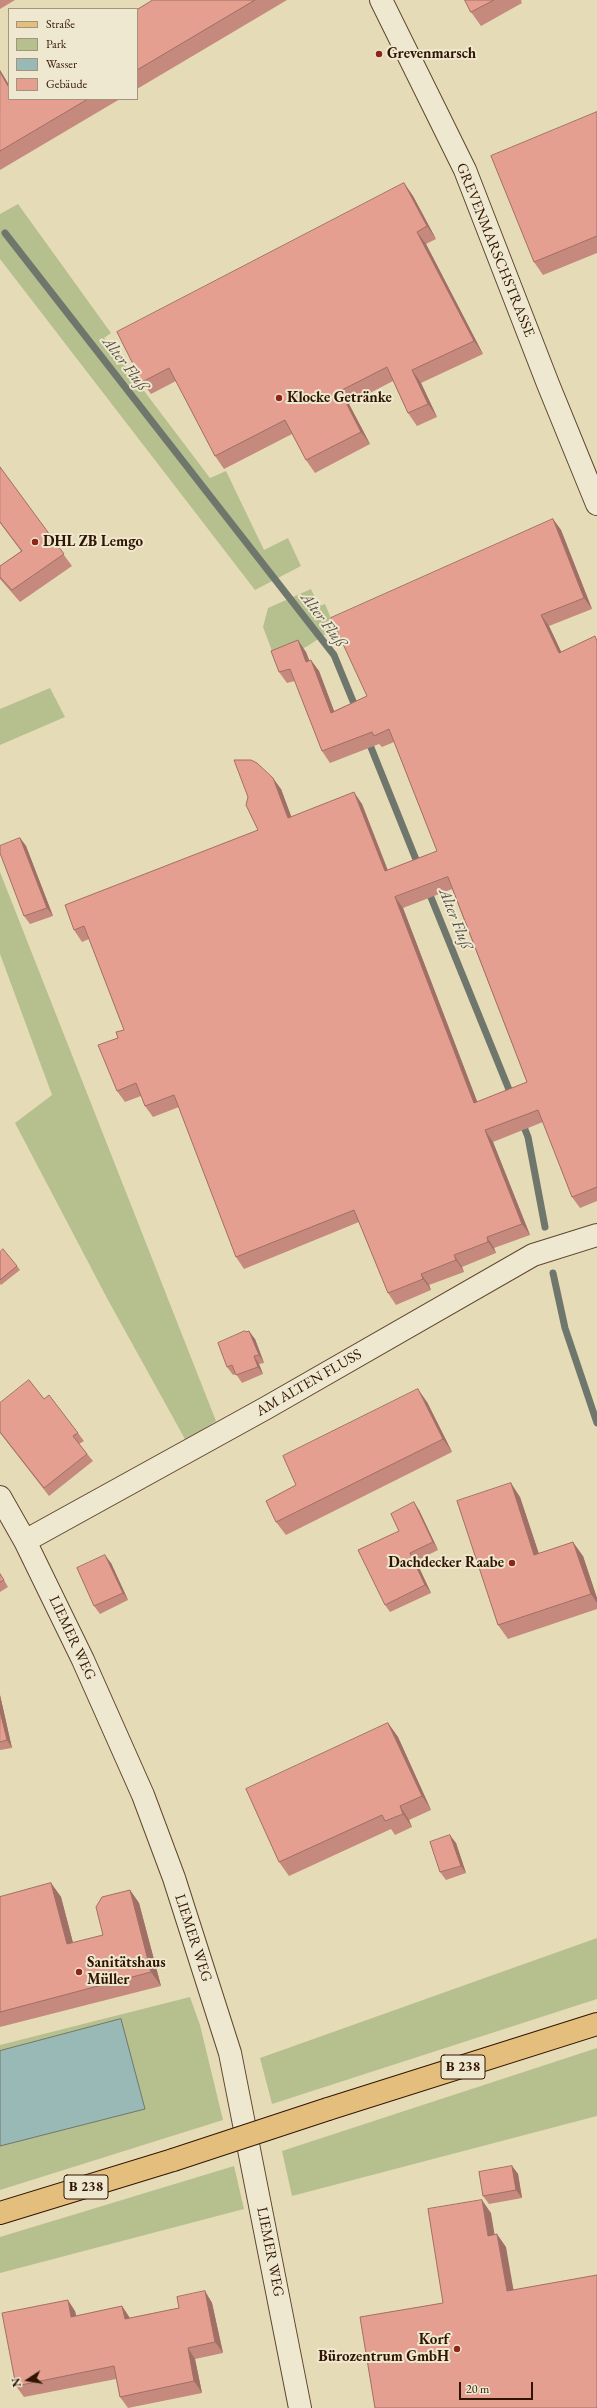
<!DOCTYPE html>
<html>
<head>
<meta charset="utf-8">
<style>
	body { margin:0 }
	#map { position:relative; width:597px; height:2408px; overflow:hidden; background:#e6dbb7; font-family:"EB Garamond",serif }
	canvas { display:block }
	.legend { position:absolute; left:8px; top:8px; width:130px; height:92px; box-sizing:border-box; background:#efe8d0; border:1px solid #a3947d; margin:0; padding:5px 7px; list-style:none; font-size:12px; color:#321500 }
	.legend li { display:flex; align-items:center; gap:8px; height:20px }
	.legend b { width:20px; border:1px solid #a3947d }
	.north { position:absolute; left:8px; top:2360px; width:40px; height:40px; -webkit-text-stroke:3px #efe8d0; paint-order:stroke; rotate:258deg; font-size:11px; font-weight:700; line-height:16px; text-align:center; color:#321500 }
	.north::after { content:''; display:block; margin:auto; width:14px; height:18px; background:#321500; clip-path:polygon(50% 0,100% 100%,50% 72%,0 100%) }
	.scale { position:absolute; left:459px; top:2382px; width:74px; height:18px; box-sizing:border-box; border:2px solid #321500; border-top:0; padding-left:5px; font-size:12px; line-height:14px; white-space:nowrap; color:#321500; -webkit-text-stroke:3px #efe8d0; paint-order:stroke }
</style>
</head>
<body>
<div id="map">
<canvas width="597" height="2408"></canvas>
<ul class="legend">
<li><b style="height:5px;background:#e3be7c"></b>Straße</li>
<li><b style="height:11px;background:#b6c08e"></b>Park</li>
<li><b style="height:11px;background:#98b9b6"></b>Wasser</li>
<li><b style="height:11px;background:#e59f91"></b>Gebäude</li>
</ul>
<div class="north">N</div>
<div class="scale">20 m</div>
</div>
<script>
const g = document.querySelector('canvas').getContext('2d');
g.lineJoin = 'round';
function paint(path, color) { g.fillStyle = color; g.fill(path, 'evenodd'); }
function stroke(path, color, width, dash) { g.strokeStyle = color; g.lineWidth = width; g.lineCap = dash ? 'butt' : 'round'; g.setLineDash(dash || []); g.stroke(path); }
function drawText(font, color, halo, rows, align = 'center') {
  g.font = font + ' "EB Garamond",serif'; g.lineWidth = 4; g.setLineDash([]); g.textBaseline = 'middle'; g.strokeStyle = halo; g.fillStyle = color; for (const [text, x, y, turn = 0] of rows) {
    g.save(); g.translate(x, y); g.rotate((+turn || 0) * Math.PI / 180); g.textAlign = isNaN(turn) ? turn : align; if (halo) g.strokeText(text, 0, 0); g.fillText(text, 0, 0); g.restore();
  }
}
const green = new Path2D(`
	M18 204 111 333 104 338 210 478 226 471 264 550 288 538 301 566 255 590 0 259V214Z
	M311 589 319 606 325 604 335 628 306 647 275 659 263 627 268 608Z
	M50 688 65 717 0 745V709Z
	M0 872 216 1421 186 1441 108 1300 15 1123 52 1095 0 954Z
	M597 1938V1999L272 2104 260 2058Z
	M190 1997 200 2025 223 2120 0 2190V2045Z
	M597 2048V2116L292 2196 282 2151Z
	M234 2166 244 2209 0 2273V2237Z`);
const water = new Path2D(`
	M121 2019 145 2109 0 2146V2051Z`);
const stream = new Path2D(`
	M5 233 334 655 357 711
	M368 740 419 867
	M428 890 512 1097
	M522 1122 528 1137 545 1227
	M553 1273 565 1328 597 1423`);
const street = new Path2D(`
	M381 0 465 170 548 384 597 504
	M0 1497 25 1541 83 1660 143 1795 174 1878 230 2053 300 2408
	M25 1541 266 1408 533 1255 597 1235`);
const primary = new Path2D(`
	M328 2109 597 2024
	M0 2213 173 2160`);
const primaryBridge = new Path2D(`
	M173 2160 328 2109`);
const wall = new Path2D(`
	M0 0H15L0 9Z
	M153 0H287L137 89V10Z
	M465 0H522L521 1 522 3 481 26 471 12Z
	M0 70 9 85V99H120L0 170Z
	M597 112V253L543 275 534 262Z
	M404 183 413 196 436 239 426 244 483 354 421 383 437 417 417 426 408 413 393 381 349 404 370 444 315 473 306 460 292 434 224 469 215 456 176 381 151 394 142 382Z
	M0 467 72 566 20 602 0 579V566L21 551 0 523Z
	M553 519 561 530 592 609 549 626 561 652 597 639V1201L580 1208 572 1197 543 1122 493 1142 530 1235 494 1248 496 1253 462 1267 464 1272 429 1285 431 1290 396 1305 388 1293 359 1222 244 1269 236 1257 179 1107 153 1117 145 1106 141 1096 125 1102 117 1091 118 1038 124 1030 89 939 82 942 74 930 258 830 281 789 291 817 362 804 388 870 437 851 394 742 382 747 379 744 330 763 322 751 295 681 287 683 279 672 306 652 309 660 319 671 334 711 367 696ZM452 889 527 1082 477 1102 403 908Z
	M20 838 26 846 53 916 30 924 24 916Z
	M0 1252 17 1266 20 1270 1 1285 0 1284Z
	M245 1331 246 1332 255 1339 264 1363 259 1364 263 1374 242 1383 236 1374 233 1375 227 1367Z
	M44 1399 78 1433 84 1441 79 1444 93 1461 49 1496 0 1433V1403Z
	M427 1402 452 1452 286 1535 276 1522 296 1485Z
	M520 1497 539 1554 583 1556 597 1598V1609L508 1639 498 1625Z
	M419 1510 438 1550 416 1561 431 1593 390 1612 385 1605 399 1531Z
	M111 1563 128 1600 100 1614 94 1606Z
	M0 1573 8 1587 0 1592Z
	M0 1695 12 1748 0 1750Z
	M388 1723 398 1737 431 1810 409 1820 412 1827 395 1835 391 1829 289 1876 279 1862Z
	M456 1843 466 1873 446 1880 440 1872Z
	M51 1883 61 1897 73 1943 103 1935 130 1890 139 1903 161 1986 0 2027V1897Z
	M512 2166 518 2174 522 2198 489 2204 483 2196Z
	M205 2291 212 2303 223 2353 195 2359 202 2393 128 2408 120 2397 116 2379 24 2397 16 2386 75 2311 76 2316 122 2306 130 2318 179 2308Z`);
const shadedWall = new Path2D(`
	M0 70 9 85V87L0 72Z
	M404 183 413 196 436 239 427 226Z
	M417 232 426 244 483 354 474 341Z
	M412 370 421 383 437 417 428 404Z
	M340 391 349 404 370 444 361 432Z
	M553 519 561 530 592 609 584 598Z
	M541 615 549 626 567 664 559 653Z
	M298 640 306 652 314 673 306 662Z
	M311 660 319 671 339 724 331 713Z
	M273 778 281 789 296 829 288 818Z
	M354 792 362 804 392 882 385 871Z
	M20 838 26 846 53 916 47 908Z
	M395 897 403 908 482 1114 474 1103Z
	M485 1130 493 1142 530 1235 522 1224Z
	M487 1237 494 1248 496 1253 488 1242Z
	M454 1255 462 1267 464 1272 456 1260Z
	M421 1274 429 1285 431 1290 423 1279Z
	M249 1331 255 1339 264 1363 259 1355Z
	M254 1356 259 1364 263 1374 258 1367Z
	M418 1389 427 1402 452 1452 443 1439Z
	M511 1483 520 1497 544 1569 534 1555Z
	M414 1502 419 1510 438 1550 433 1542Z
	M573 1542 583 1556 597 1598V1603L591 1594Z
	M410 1553 416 1561 431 1593 425 1585Z
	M105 1555 111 1563 128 1600 123 1593Z
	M0 1695 12 1748 7 1740 0 1711Z
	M388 1723 398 1737 431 1810 422 1796Z
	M400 1806 409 1820 412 1827 403 1814Z
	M450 1835 456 1843 466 1873 461 1866Z
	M51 1883 61 1897 77 1958 67 1944Z
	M130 1890 139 1903 161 1986 151 1972Z
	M512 2166 518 2174 522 2198 516 2190Z
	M482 2200 491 2213 497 2249 488 2236Z
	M497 2234 506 2247 516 2304 507 2291Z
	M205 2291 212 2303 223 2353 215 2342Z
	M68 2300 75 2311 79 2328 71 2317Z
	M122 2306 129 2317 133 2330 125 2319Z
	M188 2348 195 2359 202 2393 194 2381Z`);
const building = new Path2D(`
	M153 0H255L137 70V10Z
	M465 0H494L471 12Z
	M0 72 8 86 9 85V99H88L0 151Z
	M597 112V236L534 262 491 156Z
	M404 183 427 226 417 232 474 341 412 370 428 404 408 413 387 367 340 391 361 432 306 460 285 420 215 456 169 368 142 382 117 332Z
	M0 467 64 554 12 590 0 577V566L22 551 0 522Z
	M553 519 584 598 541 615 559 653 595 636 597 641V1187L572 1197 538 1110 485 1130 522 1224 487 1237 488 1242 454 1255 456 1260 421 1274 423 1279 388 1293 354 1210 236 1257 174 1095 145 1106 136 1083 117 1091 98 1045 118 1038 116 1032 124 1030 84 926 74 930 65 905 258 830 246 805 248 797 234 760H251L257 763 273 778 288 818 354 792 385 871 437 851 389 729 374 736 372 732 322 751 290 669 279 672 271 651 298 640 306 662 311 660 331 713 367 696 331 618ZM448 877 527 1082 474 1103 395 897Z
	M20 838 47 908 24 916 0 853V846Z
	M3 1249 17 1266 0 1280V1252Z
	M245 1331 246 1332 249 1331 259 1355 254 1356 258 1367 236 1375 232 1365 227 1367 218 1343Z
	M29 1380 44 1399 49 1395 78 1433 73 1436 87 1454 44 1488 0 1432V1403Z
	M418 1389 443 1439 276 1522 266 1501 296 1485 283 1456Z
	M511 1483 534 1555 573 1542 591 1594 498 1625 457 1501Z
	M414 1502 433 1542 410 1553 425 1585 385 1605 358 1550 399 1531 391 1514Z
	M105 1555 123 1593 94 1606 77 1568Z
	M0 1574 4 1580 0 1582Z
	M0 1711 7 1740 0 1742Z
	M388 1723 422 1796 400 1806 403 1814 385 1821 382 1815 279 1862 246 1789Z
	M450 1835 461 1866 440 1872 430 1842Z
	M51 1883 67 1944 103 1935 96 1907 102 1897 130 1890 151 1972 0 2012V1897Z
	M512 2166 516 2190 483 2196 479 2172Z
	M482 2200 488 2236 497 2234 507 2291 597 2275V2408H375L360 2317 443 2303 428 2209Z
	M205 2291 215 2342 188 2348 194 2381 120 2397 114 2366 16 2386 2 2313 68 2300 71 2317 122 2306 125 2319 179 2308 177 2297Z`);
const markers = [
	[379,54,4,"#8f2418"],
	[279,398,4,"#8f2418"],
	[35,542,4,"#8f2418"],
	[512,1563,4,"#8f2418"],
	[79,1972,4,"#8f2418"],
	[457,2349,4,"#8f2418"]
];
const shields = [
	[463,2067,44],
	[86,2187,44]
];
const shieldNames = [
	["B 238",463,2067],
	["B 238",86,2187]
];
const poiNames = [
	["Grevenmarsch",387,54],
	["Klocke Getränke",287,398],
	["DHL ZB Lemgo",43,542],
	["Dachdecker Raabe",504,1563,"right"],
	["Sanitätshaus",87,1963],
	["Müller",87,1980],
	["Korf",449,2340,"right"],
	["Bürozentrum GmbH",449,2357,"right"]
];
const streetNames = [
	["GREVENMARSCHSTRASSE",495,250,68],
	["AM ALTEN FLUSS",309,1383,-30],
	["LIEMER WEG",72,1638,65],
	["LIEMER WEG",193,1938,72],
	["LIEMER WEG",270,2252,79]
];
const waterNames = [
	["Alter Fluß",125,364,52],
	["Alter Fluß",323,620,53],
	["Alter Fluß",455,919,68]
];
paint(green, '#b6c08e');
paint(water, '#98b9b6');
stroke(water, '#6f776d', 1);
stroke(stream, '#6f776d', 7);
stroke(street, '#5f462e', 24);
stroke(primary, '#321500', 24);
stroke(street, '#efe8d0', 22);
stroke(primary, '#e3be7c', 22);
stroke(primaryBridge, '#321500', 24, []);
stroke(primaryBridge, '#e3be7c', 22);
paint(wall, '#c5897d');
paint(shadedWall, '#a06f66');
paint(building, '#e59f91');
stroke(building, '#a06f66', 1);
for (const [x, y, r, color] of markers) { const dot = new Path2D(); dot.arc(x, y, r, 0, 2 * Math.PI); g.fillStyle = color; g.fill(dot); stroke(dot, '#efe8d0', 1.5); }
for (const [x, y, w] of shields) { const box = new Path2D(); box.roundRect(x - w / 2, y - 12, w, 24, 3); g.fillStyle = '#efe8d0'; g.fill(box); stroke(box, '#321500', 1); }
drawText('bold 14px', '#321500', null, shieldNames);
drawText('bold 15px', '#321500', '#efe8d0', poiNames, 'left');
drawText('15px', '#321500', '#efe8d0', streetNames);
drawText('italic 16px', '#564e40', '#efe8d0', waterNames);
</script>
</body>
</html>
